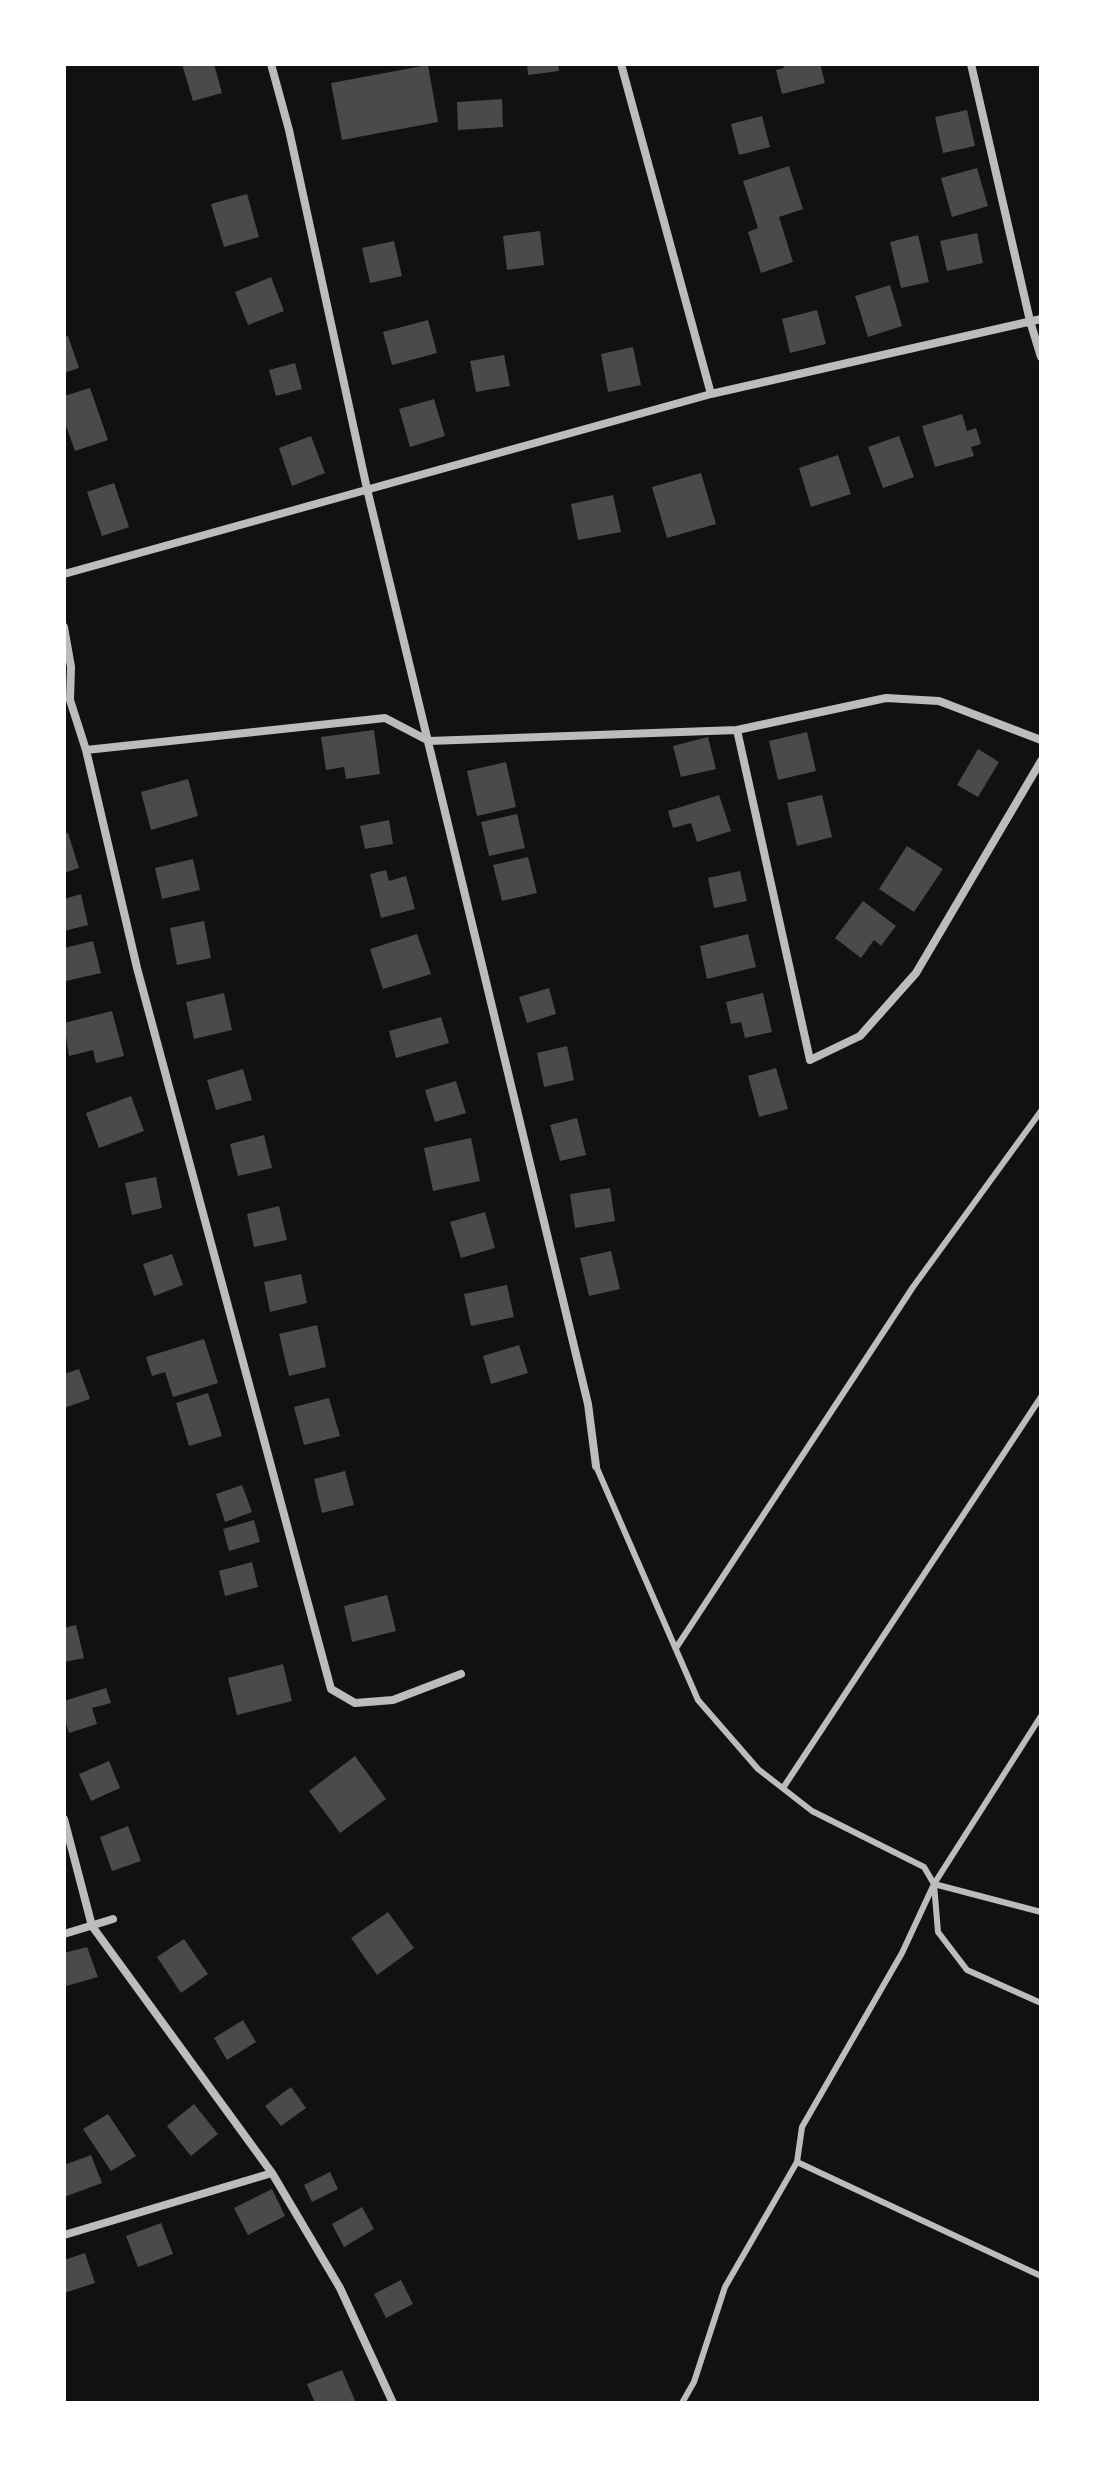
<!DOCTYPE html>
<html>
<head>
<meta charset="utf-8">
<style>
  body { margin:0 }
  #map { position:relative; width:1105px; height:2467px; overflow:hidden; background:#111; font-family:Raleway,sans-serif }
  canvas { display:block }
  .frame { position:absolute; inset:0; border:66px solid #fff; pointer-events:none }
</style>
</head>
<body>
<div id="map">
<canvas width="1105" height="2467"></canvas>
<div class="frame"></div>
</div>
<script>
const c = document.querySelector('canvas').getContext('2d');
c.lineJoin = 'round';
function paint(path, color) { c.fillStyle = color; c.fill(path, 'evenodd'); }
const toPath = rows => new Path2D(rows.map(r => 'M' + r).join(''));
function strokePath(path, color, width, dash) { c.strokeStyle = color; c.lineWidth = width; c.lineCap = dash ? 'butt' : 'round'; c.setLineDash(dash || []); c.stroke(path); }
const building = toPath([
  [182,64,214,64,222,93,193,101],
  [527,64,558,64,559,71,528,75],
  [783,64,820,64,825,83,782,94,776,70,784,68],
  [428,65,438,122,342,140,331,83],
  [502,99,503,127,458,130,457,102],
  [967,110,975,146,943,153,935,117],
  [762,116,770,147,739,155,731,124],
  [789,166,803,209,779,217,793,262,761,273,748,232,758,228,743,181],
  [977,168,988,206,952,217,941,178],
  [247,194,259,237,224,247,211,204],
  [540,231,544,265,507,270,503,236],
  [977,233,983,263,947,271,940,241],
  [918,235,929,282,901,288,890,242],
  [394,241,402,276,370,283,362,248],
  [271,277,284,311,248,325,235,292],
  [890,285,902,326,868,337,855,296],
  [817,310,826,344,790,353,782,319],
  [428,320,437,353,392,365,383,332],
  [68,336,79,368,64,373,64,337],
  [633,347,641,385,608,392,601,354],
  [504,355,510,386,476,392,470,361],
  [295,363,302,389,276,396,269,370],
  [90,388,108,440,75,451,64,420,64,396],
  [434,399,445,436,410,447,399,409],
  [962,414,967,431,976,428,981,444,971,447,974,456,935,467,922,426],
  [311,436,325,473,292,486,279,448],
  [899,436,914,477,883,488,868,447],
  [838,455,851,494,811,507,799,468],
  [701,473,716,524,667,538,652,487],
  [114,483,129,527,102,536,87,492],
  [613,495,621,532,578,540,571,504],
  [374,730,380,774,346,779,344,767,326,770,321,737],
  [807,732,816,771,778,780,769,741],
  [708,737,716,769,681,777,673,746],
  [978,749,999,762,978,797,957,785],
  [506,762,516,807,477,816,467,771],
  [188,779,198,816,151,830,141,792],
  [719,795,731,831,697,842,691,823,673,828,668,811],
  [822,795,832,837,797,846,787,803],
  [517,814,525,848,489,856,481,822],
  [389,820,393,844,365,849,360,826],
  [68,833,79,868,64,873,64,834],
  [907,846,943,869,914,912,879,889],
  [528,857,537,893,502,901,493,865],
  [193,859,200,890,162,899,155,868],
  [386,870,389,881,406,876,415,909,381,918,370,874],
  [740,871,747,901,714,908,708,878],
  [81,894,88,925,64,931,64,899],
  [863,901,896,926,881,946,874,940,861,958,835,938],
  [204,921,211,958,177,965,170,928],
  [417,934,431,974,383,989,370,949],
  [748,934,756,967,707,979,700,946],
  [93,941,101,973,66,981,64,948],
  [549,988,556,1014,527,1023,519,997],
  [224,993,232,1030,194,1039,186,1002],
  [763,993,772,1032,745,1038,741,1022,731,1024,726,1002],
  [112,1011,124,1056,96,1063,93,1050,69,1056,64,1023],
  [441,1017,449,1043,396,1058,389,1031],
  [567,1046,574,1080,544,1087,537,1053],
  [776,1068,788,1109,759,1117,748,1076],
  [243,1069,252,1100,216,1110,207,1080],
  [456,1081,466,1113,435,1122,425,1090],
  [131,1096,144,1131,99,1148,86,1113],
  [577,1118,586,1155,560,1161,550,1125],
  [264,1135,272,1168,238,1176,230,1144],
  [471,1138,480,1181,433,1191,424,1148],
  [156,1177,162,1208,132,1215,125,1183],
  [610,1188,615,1221,575,1228,570,1194],
  [279,1206,287,1240,254,1247,247,1214],
  [485,1212,495,1248,461,1258,450,1222],
  [611,1251,620,1289,589,1296,580,1258],
  [172,1254,183,1285,154,1296,143,1264],
  [301,1274,307,1303,270,1312,264,1282],
  [507,1285,514,1317,471,1326,464,1294],
  [317,1325,326,1367,289,1376,279,1334],
  [204,1339,218,1383,173,1397,165,1372,152,1376,146,1357],
  [519,1345,528,1373,491,1384,483,1356],
  [79,1369,90,1399,64,1408,64,1374],
  [208,1393,222,1436,189,1446,176,1403],
  [329,1398,340,1436,304,1445,294,1407],
  [345,1471,354,1505,322,1513,314,1479],
  [242,1485,252,1512,225,1522,216,1494],
  [254,1520,260,1542,229,1551,223,1529],
  [252,1562,258,1587,225,1596,219,1571],
  [387,1595,396,1631,352,1642,344,1606],
  [76,1625,84,1658,64,1662,64,1628],
  [283,1664,292,1701,237,1715,228,1678],
  [106,1688,111,1703,92,1708,97,1724,69,1733,64,1717,64,1701],
  [355,1756,386,1799,340,1833,309,1791],
  [109,1761,120,1788,91,1801,79,1774],
  [128,1826,141,1861,112,1871,100,1837],
  [388,1912,414,1948,377,1975,351,1938],
  [184,1939,208,1974,181,1993,157,1957],
  [87,1947,98,1977,66,1986,64,1953],
  [243,2020,256,2042,227,2060,214,2038],
  [291,2087,306,2108,281,2126,265,2106],
  [194,2104,218,2134,191,2156,167,2126],
  [108,2114,136,2156,111,2171,83,2129],
  [91,2155,102,2183,64,2197,64,2165],
  [330,2172,338,2189,312,2202,304,2185],
  [272,2189,285,2216,248,2235,234,2208],
  [362,2207,374,2229,344,2247,332,2224],
  [161,2223,173,2254,138,2267,126,2236],
  [85,2253,95,2283,64,2293,64,2260],
  [401,2280,413,2304,386,2318,374,2294],
  [342,2370,356,2403,315,2403,307,2384]
]);
const service = toPath([
  [596,1466,698,1700,758,1769,812,1811,924,1867,934,1884,938,1932,967,1970,1041,2003],
  [676,1648,913,1287,1041,1111],
  [783,1788,1041,1397],
  [934,1884,1041,1912],
  [797,2162,802,2127,902,1953,934,1884,1041,1716],
  [682,2403,694,2382,725,2287,797,2162,1041,2276]
]);
const minor = toPath([
  [271,64,289,130,367,489,588,1404,596,1466],
  [621,64,711,394],
  [971,64,1030,321,1041,357],
  [64,574,711,394,1041,319],
  [64,627,71,667,70,700,86,750,137,968,331,1689,355,1703,393,1700,461,1674],
  [737,730,810,1060,860,1036,916,973,1041,761],
  [86,750,385,718,429,741,737,730,886,698,939,701,1041,740],
  [64,1819,92,1926,272,2173,340,2288,393,2403],
  [64,1934,113,1919],
  [64,2235,272,2173]
]);
paint(building, '#4a4a4a');
strokePath(service, '#bcbcbc', 6);
strokePath(minor, '#bcbcbc', 8);
</script>
</body>
</html>
